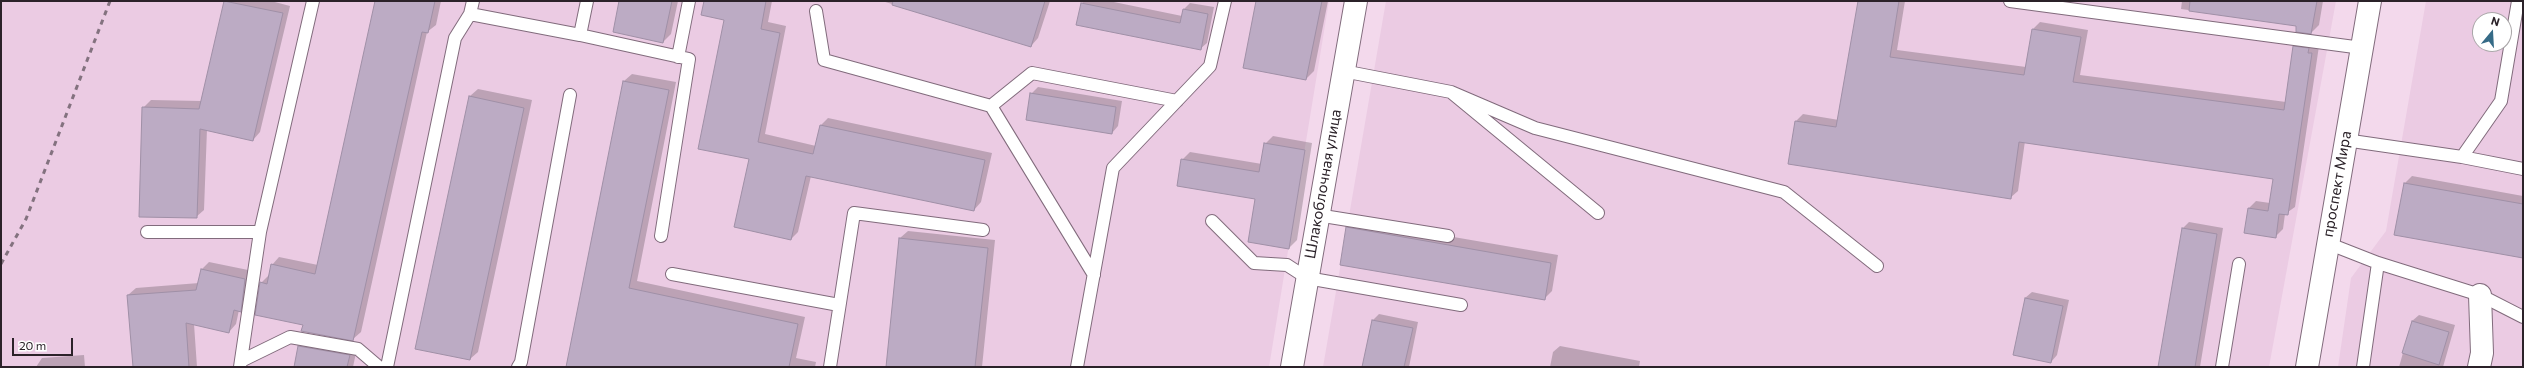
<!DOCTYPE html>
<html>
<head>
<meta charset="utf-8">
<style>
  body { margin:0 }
  #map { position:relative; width:2524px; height:368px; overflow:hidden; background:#f3d9ec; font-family:Commissioner,sans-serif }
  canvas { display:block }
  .frame { position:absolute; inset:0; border:2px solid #2b2229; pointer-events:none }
  .north { position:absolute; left:2472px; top:12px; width:40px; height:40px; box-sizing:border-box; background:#fff; border:1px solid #aaa7a9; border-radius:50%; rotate:18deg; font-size:11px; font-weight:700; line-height:16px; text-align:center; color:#2b2229 }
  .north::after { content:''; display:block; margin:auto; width:14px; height:18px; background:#366b87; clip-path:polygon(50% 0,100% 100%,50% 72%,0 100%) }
  .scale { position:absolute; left:12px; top:338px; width:61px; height:18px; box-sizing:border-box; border:2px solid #2b2229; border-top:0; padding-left:5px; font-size:12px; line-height:14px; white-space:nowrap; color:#2b2229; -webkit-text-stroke:3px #fff; paint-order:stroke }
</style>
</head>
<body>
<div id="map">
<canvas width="2524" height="368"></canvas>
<div class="frame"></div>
<div class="north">N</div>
<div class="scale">20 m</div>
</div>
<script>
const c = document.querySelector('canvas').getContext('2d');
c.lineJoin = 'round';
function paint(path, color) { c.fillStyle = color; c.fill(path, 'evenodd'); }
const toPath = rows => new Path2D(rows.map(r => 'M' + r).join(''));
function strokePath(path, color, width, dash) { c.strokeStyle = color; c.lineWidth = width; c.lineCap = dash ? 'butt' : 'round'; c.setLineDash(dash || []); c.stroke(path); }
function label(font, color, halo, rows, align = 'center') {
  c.font = font + ' Commissioner,sans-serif'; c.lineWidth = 3; c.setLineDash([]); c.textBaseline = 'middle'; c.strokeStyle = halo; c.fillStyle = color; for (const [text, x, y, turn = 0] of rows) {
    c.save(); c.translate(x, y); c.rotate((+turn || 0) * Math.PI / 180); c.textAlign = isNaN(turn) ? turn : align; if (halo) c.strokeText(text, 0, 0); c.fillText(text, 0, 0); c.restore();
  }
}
const built = toPath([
  [1,1,1329,1,1269,367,1,367],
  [1386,1,2336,1,2269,367,1323,367],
  [2426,1,2523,1,2523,367,2338,367,2351,278,2386,231],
  [2480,20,2504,20,2504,44,2480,44]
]);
const shadow = toPath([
  [226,1,271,1,290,6,260,132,253,140,207,129,204,210,196,217,143,108,151,100,202,101],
  [376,1,441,1,436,25,427,32,361,332,353,339,304,325,261,283,269,275,272,265,279,257,318,265],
  [620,1,678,1,671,34,663,42],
  [705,1,772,1,768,22,786,26,765,134,816,146,821,125,828,118,992,153,981,202,974,210,811,176,798,232,791,239,750,159,725,19],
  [882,1,1050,1,1038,38,1031,46],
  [1084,1,1109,1,1182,16,1184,9,1190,3,1214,7,1207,43,1200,49,1082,3],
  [1257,1,1328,1,1314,71,1306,79],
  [1859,1,1905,1,1897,50,2026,67,2033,29,2040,22,2088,30,2080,75,2286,102,2294,47,2302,39,2319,46,2295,207,2285,214,2283,229,2275,237,2245,232,2249,208,2256,201,2270,203,2274,178,2025,141,2018,191,2010,198,1796,121,1803,114,1839,120],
  [2182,1,2323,1,2319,25,2311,33,2298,25,2181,9],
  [632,74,676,82,637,281,805,317,796,358,816,362,815,367,567,367,624,81],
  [1038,87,1122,101,1118,126,1112,133,1031,94],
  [478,89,532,100,478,352,470,359,470,96],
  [1273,136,1312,143,1297,240,1289,248,1256,198,1182,160,1190,152,1262,164,1265,144],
  [2412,176,2523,196,2523,257,2404,184],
  [1355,220,1558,255,1552,291,1544,299,1347,228],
  [2189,222,2223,228,2200,367,2159,367,2183,228],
  [908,231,995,240,982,367,887,367,900,238],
  [209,262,253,271,248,303,239,310,236,324,229,332,194,324,197,367,134,367,128,295,136,288,199,283,202,269],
  [2032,292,2069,300,2057,355,2051,362,2025,298],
  [1379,314,1418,322,1409,367,1363,367,1373,320],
  [2419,315,2455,325,2443,367,2399,367,2412,321],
  [307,339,357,348,353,367,295,367,299,347],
  [1560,346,1640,361,1639,367,1550,367,1553,352],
  [84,355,85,367,36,367,42,358]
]);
const building = toPath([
  [224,1,283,13,253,141,200,129,197,218,139,217,142,107,199,109,224,1],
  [375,1,435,1,428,33,422,32,353,341,301,331,303,325,255,315,260,282,267,284,271,264,315,274,375,1],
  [619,1,672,1,663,43,613,32,619,1],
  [704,1,766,1,761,29,780,33,758,142,813,154,820,125,985,160,974,211,806,176,791,240,734,227,749,159,698,149,724,20,701,15,704,1],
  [893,1,1045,1,1031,47,892,5,893,1],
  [1256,1,1322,1,1306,80,1243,68,1256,1],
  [1858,1,1899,1,1890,57,2024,75,2032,29,2081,37,2073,82,2284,110,2293,46,2309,48,2308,53,2312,53,2288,215,2279,214,2276,238,2244,233,2248,208,2268,211,2273,179,2019,142,2011,199,1788,164,1795,121,1836,127,1858,1],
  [2190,1,2317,1,2311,34,2296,32,2296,26,2189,11,2190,1],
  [1081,3,1180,23,1183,9,1208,14,1201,50,1076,25,1081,3],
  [623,81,669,90,629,288,798,324,789,367,566,367,623,81],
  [1030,93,1116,107,1112,134,1026,120,1030,93],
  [469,96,524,108,470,360,415,349,469,96],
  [1264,143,1305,150,1289,249,1248,242,1255,199,1177,186,1181,159,1259,172,1264,143],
  [2404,183,2523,204,2523,258,2394,235,2404,183],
  [1346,227,1551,263,1545,300,1340,265,1346,227],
  [2182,228,2217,234,2195,367,2158,367,2182,228],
  [899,238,988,248,975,367,886,367,899,238],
  [201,269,245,279,241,312,234,310,229,333,186,323,189,367,133,367,127,295,196,290,201,269],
  [2025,298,2063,306,2051,363,2013,355,2025,298],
  [1372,320,1413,328,1404,367,1362,367,1372,320],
  [2412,321,2449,332,2439,365,2402,353,2412,321],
  [298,346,350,355,347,367,294,367,298,346]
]);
const service = toPath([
  [587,1,580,35,689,59,661,236],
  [2010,1,2362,48],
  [816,11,824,60,991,106,1094,275],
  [470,14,580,35],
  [678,57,689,1],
  [1343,71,1451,92,1598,213],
  [1451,92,1535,128,1784,192,1877,266],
  [991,106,1032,73,1177,101],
  [2345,140,2462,157,2501,101,2518,1],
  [2462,157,2523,169],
  [1317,215,1448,236],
  [1212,221,1254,263,1287,265,1307,278,1461,305],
  [147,232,260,232],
  [2327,243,2378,263,2480,295,2523,317],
  [672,274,839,305],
  [241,361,290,337,358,349,379,367],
  [240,367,260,232,313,1],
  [387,367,455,38,470,14,473,1],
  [518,367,521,362,570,95],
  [830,367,854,213,983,230],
  [1077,367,1113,168,1210,66,1225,1],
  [2222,367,2239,264],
  [2363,367,2378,263]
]);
const minor = toPath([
  [1292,367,1356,1],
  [2479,367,2482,353,2480,295]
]);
const primary = toPath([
  [2307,367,2370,1]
]);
const rail = toPath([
  [1,264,26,219,110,1]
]);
const streetNames = [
  ["Шлакоблочная улица",1323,184,-80],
  ["проспект Мира",2337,184,-80]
];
paint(built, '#ebcbe3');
paint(shadow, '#0003');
paint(building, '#bcabc4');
strokePath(building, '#a090a7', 1);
strokePath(service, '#816b7c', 14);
strokePath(minor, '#816b7c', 24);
strokePath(primary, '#816b7c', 24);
strokePath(service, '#fff', 12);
strokePath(minor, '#fff', 22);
strokePath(primary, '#fff', 22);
strokePath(rail, '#83727f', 3, [5, 5]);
label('15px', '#2b2229', '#fff', streetNames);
</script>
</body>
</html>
